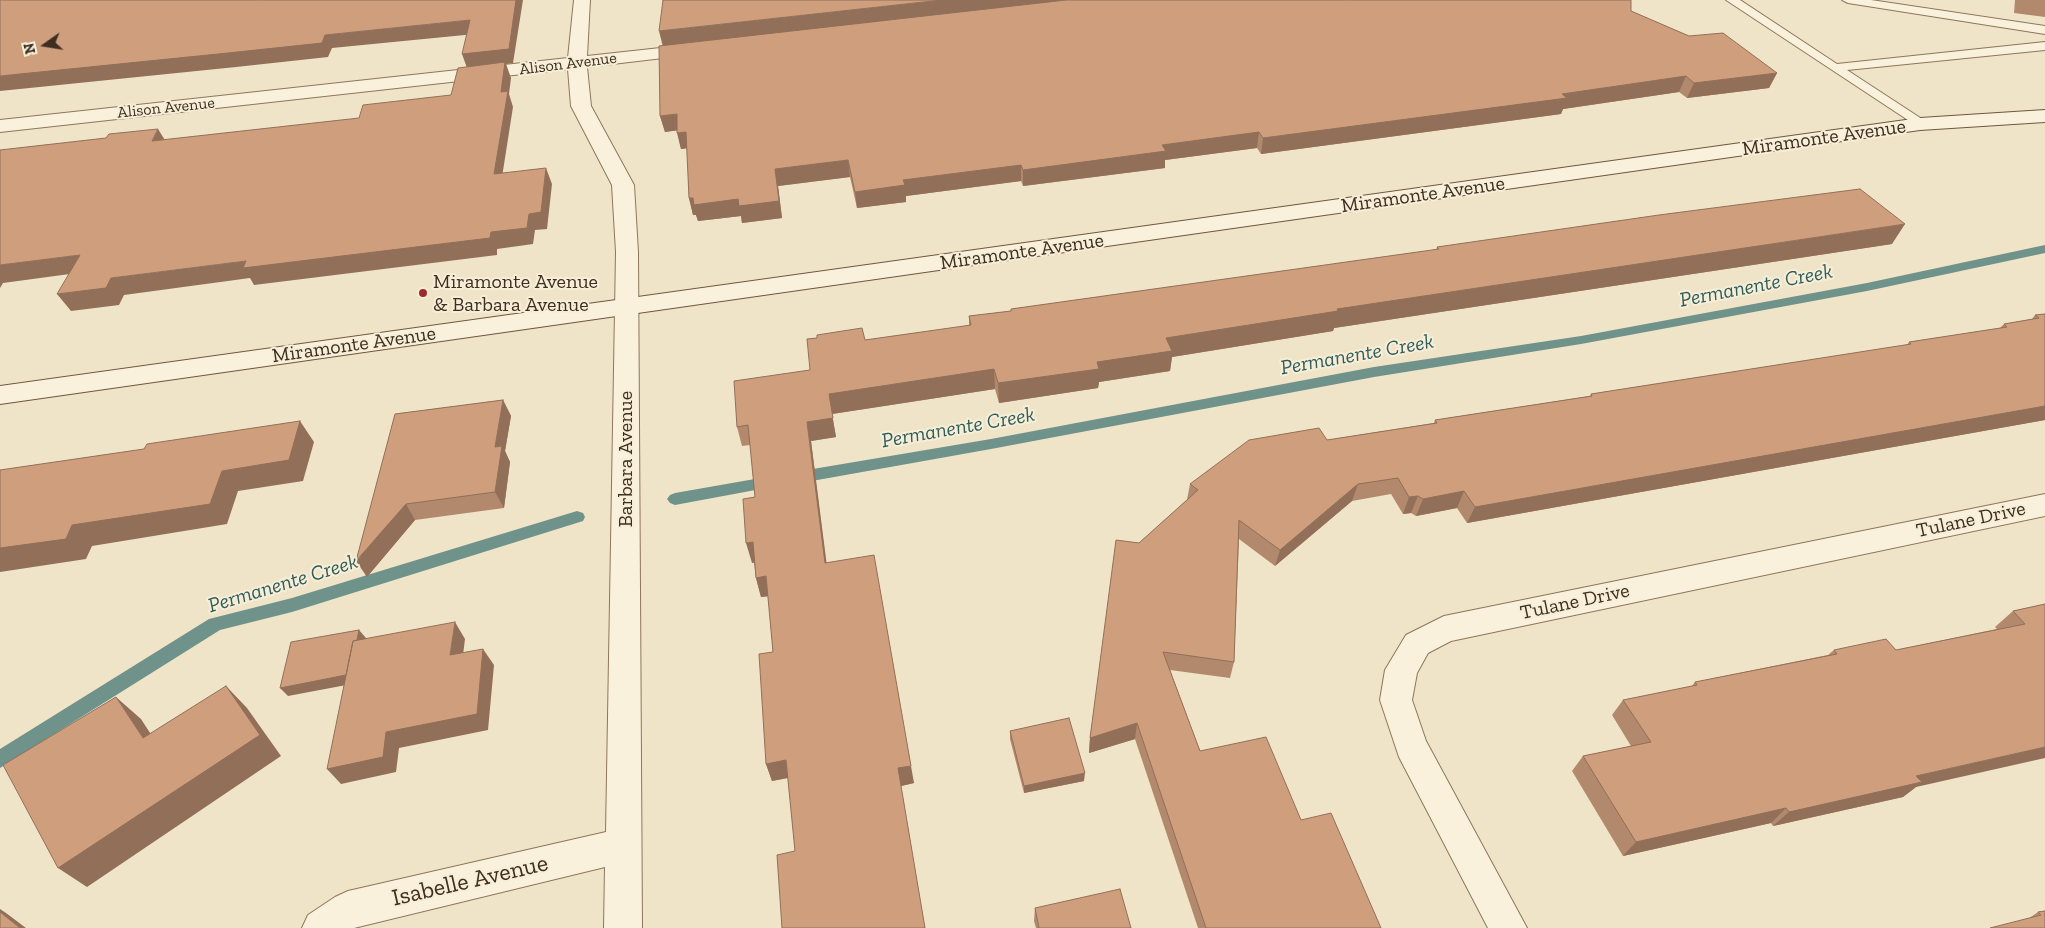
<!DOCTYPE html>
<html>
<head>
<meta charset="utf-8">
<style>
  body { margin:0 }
  #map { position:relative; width:2045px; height:928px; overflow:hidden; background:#f0e4c8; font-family:"Zilla Slab",serif }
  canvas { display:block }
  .north { position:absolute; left:20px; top:20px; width:50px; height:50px; -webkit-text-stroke:4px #f7eed8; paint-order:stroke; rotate:257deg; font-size:14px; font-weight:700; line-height:20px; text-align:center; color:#3d2e20 }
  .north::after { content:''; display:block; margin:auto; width:18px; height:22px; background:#3d2e20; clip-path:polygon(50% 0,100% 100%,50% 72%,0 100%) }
</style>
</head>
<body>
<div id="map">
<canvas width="2045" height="928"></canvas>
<div class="north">N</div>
</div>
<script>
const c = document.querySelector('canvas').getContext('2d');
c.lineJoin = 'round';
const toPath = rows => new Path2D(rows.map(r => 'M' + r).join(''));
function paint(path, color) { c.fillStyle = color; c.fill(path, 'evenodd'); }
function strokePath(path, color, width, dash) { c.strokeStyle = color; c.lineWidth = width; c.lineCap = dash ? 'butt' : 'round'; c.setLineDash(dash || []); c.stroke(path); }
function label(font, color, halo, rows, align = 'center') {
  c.font = font + ' "Zilla Slab",serif'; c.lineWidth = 4; c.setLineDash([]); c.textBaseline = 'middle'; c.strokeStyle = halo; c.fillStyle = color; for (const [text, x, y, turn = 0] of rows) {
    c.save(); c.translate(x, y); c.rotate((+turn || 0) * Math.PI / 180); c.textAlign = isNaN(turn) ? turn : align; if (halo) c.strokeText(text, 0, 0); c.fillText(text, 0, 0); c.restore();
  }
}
const stream = toPath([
  [2045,245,2045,253,1867,291,1581,344,1374,377,991,449,795,484,790,482,787,478,790,474,795,472,991,439,1374,367,1581,336,1867,283,2045,245],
  [772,476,777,478,780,482,777,486,675,505,670,503,667,499,670,495,675,493,772,476],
  [577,511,583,513,585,517,583,521,292,612,220,630,0,768,0,749,209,619,292,598,577,511]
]);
const service = toPath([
  [1726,0,1740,0,1837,64,2045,42,2045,50,1847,70,1925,121,1927,124,1920,128,1726,0],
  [1842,0,1871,0,2045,26,2045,34,1848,3,1842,0]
]);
const minor = toPath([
  [574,0,590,0,587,56,697,44,703,45,706,49,703,53,697,54,587,67,591,106,634,185,638,252,642,928,604,928,605,867,354,928,302,928,308,915,335,897,348,891,606,832,616,252,612,185,571,106,568,69,0,132,0,120,568,58,574,0],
  [2045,494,2045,516,1451,641,1428,653,1417,673,1412,700,1426,741,1527,928,1488,928,1399,757,1380,700,1385,670,1406,635,1444,616,2045,494]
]);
const secondary = toPath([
  [2045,110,2045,122,1920,130,0,404,0,386,1920,118,2045,110]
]);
const wall = toPath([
  [2015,0,2045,0,2045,17,2014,13],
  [1631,11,1689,36,1777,73,1769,88,1687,98,1679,92,1563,109,1561,114,1261,154,1257,148,1165,160,1165,168,1023,186,1021,181,906,196,906,202,857,208,850,177,778,186,782,218,742,223,741,216,698,221,696,215,693,215,689,198,687,148,681,149,677,130,665,132,660,116],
  [1892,244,1334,328,1333,331,1172,357,1170,371,1099,382,1098,388,999,403,995,389,832,414,836,437,811,441,826,563,914,783,901,786,795,851,788,778,772,781,766,764,773,652,768,596,761,597,756,578,754,562,752,563,755,497,750,445,742,446,737,427,810,370,865,340,969,326,969,316,1011,311,1011,309,1436,250,1437,247],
  [2045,314,2045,420,1467,523,1457,508,1416,516,1411,513,1403,514,1391,494,1352,501,1275,566,1239,539,1234,662,1230,678,1170,670,1200,751,1301,820,1381,928,1198,928,1135,739,1089,753,1090,738,1139,543,1187,500,1190,484,1327,440,1434,423,1435,420,1590,396,1591,394,1907,345,1909,342,2000,328,2004,324,2032,319,2035,315],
  [503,400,511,416,505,451,510,462,504,508,415,520,367,577,395,414],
  [2045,604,1916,787,1903,797,1773,826,1771,823,1623,856,1572,771,1583,756,1631,746,1612,715,1623,700,1692,686,1695,682,1828,655,1834,650,1896,650,1997,629,1995,627,2013,611],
  [1010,731,1084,781,1024,793,1010,739],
  [1035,908,1131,928,1036,928,1034,921],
  [2045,911,2045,928,2028,919,2038,912]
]);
const shadedWall = toPath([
  [516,0,523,0,513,63,506,64,511,78,509,94,513,107,500,190,494,174,467,68,462,54],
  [942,0,1075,0,663,47,659,31],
  [470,20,475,34,332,48,328,57,236,67,0,91,0,76,325,35],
  [1777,73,1769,88,1687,98,1694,83],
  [1686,76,1679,92,1563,109,1561,114,1261,154,1263,138,1562,94],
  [677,114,681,130,665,132,660,116],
  [158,129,168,145,152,141],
  [686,132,690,148,681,149,677,133],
  [1259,132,1257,148,1165,160,1165,168,1023,186,1023,170,1162,145],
  [848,160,850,177,778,186,782,218,742,223,741,216,698,221,696,215,693,215,689,198,775,169],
  [1021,165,1021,181,906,196,906,202,857,208,855,192,903,180],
  [546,168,552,184,547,229,535,230,533,244,497,249,497,255,254,285,250,278,124,295,119,305,71,311,57,294,111,278,246,261,491,232,529,214],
  [1905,224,1892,244,1334,328,1333,331,1172,357,1170,371,1099,382,1098,388,999,403,998,383,1097,362,1166,338,1337,309],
  [80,255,92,271,3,283,0,288,0,265],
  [994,369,995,389,832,414,836,437,811,441,829,582,825,563,807,422,829,394],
  [503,400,511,416,505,451,510,462,504,508,495,492,495,447],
  [2045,406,2045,420,1467,523,1475,507],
  [300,421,314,442,303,481,238,491,227,524,92,546,86,559,0,572,0,548,72,525,222,471],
  [1358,484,1352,501,1275,566,1280,550],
  [1464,491,1457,508,1416,516,1423,499],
  [1418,496,1411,513,1403,514,1409,497],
  [406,504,415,520,367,577,356,561],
  [753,542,758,562,752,563,746,543],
  [766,576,771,596,761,597,756,578],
  [455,622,465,639,461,671,450,655],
  [359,630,366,638,357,683,288,696,280,688],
  [483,649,494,665,488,730,399,748,396,772,341,784,327,769,386,732],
  [226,686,247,708,281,756,87,887,58,868],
  [116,697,141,719,167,759,143,738],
  [1137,723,1135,739,1089,753,1090,738],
  [2045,747,2045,758,1916,787,1903,797,1773,826,1789,812,1916,776],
  [786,760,792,777,772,781,766,764],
  [911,766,914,783,901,786,898,768],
  [1085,773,1084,781,1024,793,1024,786],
  [1786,808,1771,823,1623,856,1636,842],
  [0,909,6,913,26,928,20,928,0,912]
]);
const building = toPath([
  [0,0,516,0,509,49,462,54,470,20,325,35,322,43,228,53,0,76,0,0],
  [663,0,942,0,659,31,663,0],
  [1066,0,1631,0,1631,11,1689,36,1723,33,1777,73,1694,83,1686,76,1562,94,1567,98,1263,138,1259,132,1162,145,1166,151,1023,170,1021,165,903,180,905,185,855,192,848,160,775,169,779,201,739,206,738,199,694,205,693,198,689,198,686,132,677,133,677,114,660,116,659,46,1066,0],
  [505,62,501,92,508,91,494,174,546,168,541,212,529,214,527,228,491,232,490,238,243,268,246,261,111,278,106,288,57,294,80,255,0,265,0,150,106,138,109,134,158,129,152,141,359,118,363,105,451,95,458,68,505,62],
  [1860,189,1905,224,1337,309,1338,311,1166,338,1172,351,1097,362,1099,369,998,383,994,369,829,394,833,418,807,422,825,563,874,555,911,766,898,768,925,928,782,928,777,855,795,851,786,760,766,764,759,654,773,652,766,576,756,578,753,542,746,543,743,499,755,497,748,425,737,427,734,381,810,370,807,339,817,338,817,335,862,328,865,340,971,325,969,316,1011,311,1011,309,1439,249,1437,247,1659,215,1860,189],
  [2045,314,2045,406,1475,507,1464,491,1423,499,1418,496,1409,497,1398,478,1358,484,1280,550,1239,520,1234,662,1163,652,1200,751,1266,737,1301,820,1331,813,1381,928,1206,928,1137,723,1090,738,1116,540,1139,543,1198,490,1190,484,1249,440,1319,428,1327,440,1437,423,1435,420,1592,396,1591,394,1911,344,1909,342,2007,327,2004,324,2039,318,2035,315,2045,314],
  [503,400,495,447,502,446,495,492,406,504,356,561,395,414,503,400],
  [300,421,289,460,222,471,210,504,72,525,66,539,0,548,0,470,144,449,147,444,300,421],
  [2045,604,2045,747,1916,776,1922,782,1789,812,1786,808,1636,842,1583,756,1651,742,1623,700,1697,685,1695,682,1837,654,1834,650,1886,639,1896,650,2025,624,2013,611,2045,604],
  [455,622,450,655,483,649,477,714,386,732,383,757,327,769,353,641,455,622],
  [359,630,357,640,353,641,346,675,280,688,291,642,359,630],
  [226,686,260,735,58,868,3,765,116,697,143,738,226,686],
  [1069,718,1085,773,1024,786,1010,731,1069,718],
  [1120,889,1131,928,1039,928,1035,908,1120,889],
  [2045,911,2045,928,1990,928,2041,915,2038,912,2045,911],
  [0,912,20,928,0,928,0,912]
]);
const markers = [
  [423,293,5,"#9e2a2b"]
];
const farStreetnames = [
  ["Alison Avenue",568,64,-7],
  ["Alison Avenue",166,108,-6]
];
const streetNames = [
  ["Miramonte Avenue",1824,138,-8],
  ["Miramonte Avenue",1423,195,-8],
  ["Miramonte Avenue",1022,252,-8],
  ["Miramonte Avenue",354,345,-8],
  ["Barbara Avenue",626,459,-90],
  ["Tulane Drive",1971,520,-12],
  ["Tulane Drive",1575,602,-12]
];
const poiNames = [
  ["Miramonte Avenue",433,282],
  ["& Barbara Avenue",433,305]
];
const waterNames = [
  ["Permanente Creek",1756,286,-11],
  ["Permanente Creek",1357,355,-10],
  ["Permanente Creek",958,428,-10],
  ["Permanente Creek",283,584,-17]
];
const nearStreetnames = [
  ["Isabelle Avenue",470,881,-13]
];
paint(stream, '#6f938a');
strokePath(service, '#8d765c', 2);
strokePath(minor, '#8d765c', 2);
strokePath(secondary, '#6f573f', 2);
paint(service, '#faf1dc');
paint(minor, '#faf1dc');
paint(secondary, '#faf1dc');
paint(wall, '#b2896c');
paint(shadedWall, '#916f58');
paint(building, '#cf9f7d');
strokePath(building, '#916f58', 1);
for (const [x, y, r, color] of markers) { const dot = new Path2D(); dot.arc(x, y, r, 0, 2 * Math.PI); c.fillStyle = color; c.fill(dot); strokePath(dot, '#f7eed8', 2); }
label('16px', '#3d2e20', '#f7eed8', farStreetnames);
label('20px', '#3d2e20', '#f7eed8', streetNames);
label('20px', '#3d2e20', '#f7eed8', poiNames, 'left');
label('italic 21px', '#2f5d5a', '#f7eed8', waterNames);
label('24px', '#3d2e20', '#f7eed8', nearStreetnames);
</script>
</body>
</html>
